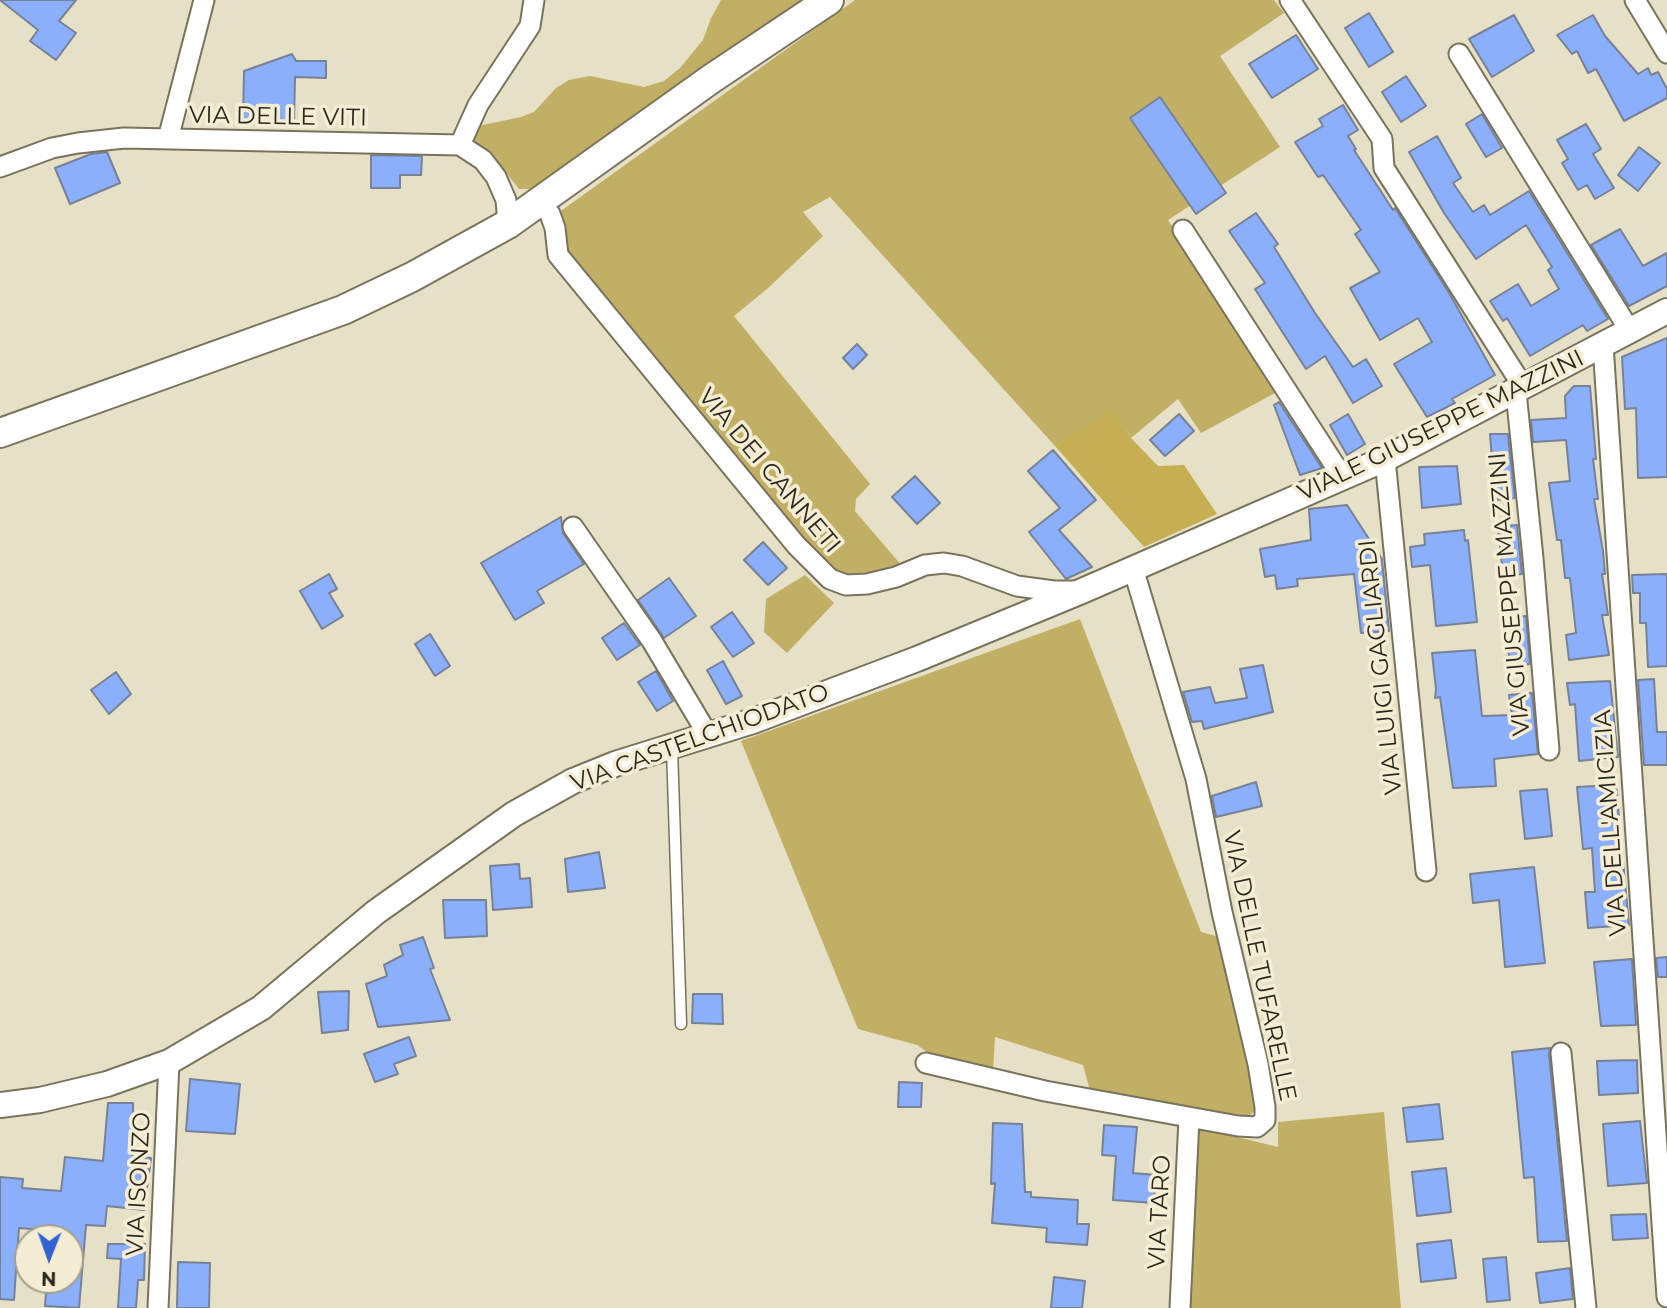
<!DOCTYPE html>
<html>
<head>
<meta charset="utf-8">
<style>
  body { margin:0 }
  #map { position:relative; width:1667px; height:1308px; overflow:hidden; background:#e6e0c6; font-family:Montserrat,sans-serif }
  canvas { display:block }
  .north { position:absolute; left:14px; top:1224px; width:70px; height:70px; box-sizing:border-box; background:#f4edd3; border:2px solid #a49f8b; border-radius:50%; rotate:181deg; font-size:19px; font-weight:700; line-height:28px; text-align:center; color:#2b291f }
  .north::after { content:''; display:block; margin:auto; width:24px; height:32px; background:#3362d2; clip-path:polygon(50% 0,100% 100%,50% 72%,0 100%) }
</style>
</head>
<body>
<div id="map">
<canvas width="1667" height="1308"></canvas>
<div class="north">N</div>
</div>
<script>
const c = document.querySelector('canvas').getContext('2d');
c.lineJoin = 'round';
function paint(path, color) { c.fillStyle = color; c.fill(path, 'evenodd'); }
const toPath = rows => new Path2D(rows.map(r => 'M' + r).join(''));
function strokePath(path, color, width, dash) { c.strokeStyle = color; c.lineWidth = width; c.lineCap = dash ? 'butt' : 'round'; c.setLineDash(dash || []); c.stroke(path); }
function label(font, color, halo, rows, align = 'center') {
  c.font = font + ' Montserrat,sans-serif'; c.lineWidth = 7; c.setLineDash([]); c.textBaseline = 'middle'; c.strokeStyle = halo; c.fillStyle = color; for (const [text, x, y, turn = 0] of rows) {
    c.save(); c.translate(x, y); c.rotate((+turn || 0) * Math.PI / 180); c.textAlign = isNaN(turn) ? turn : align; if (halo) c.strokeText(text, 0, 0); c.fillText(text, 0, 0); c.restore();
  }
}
const green = toPath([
  [721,0,807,0,537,189,519,189,500,165,479,152,472,142,478,126,521,117,534,112,556,88,569,80,590,76,644,87,664,81,680,68,703,40,711,18],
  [855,0,1274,0,1284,13,1220,56,1280,147,1168,220,1277,392,1201,433,1178,399,1131,438,1112,411,1055,446,830,197,803,212,823,236,767,289,734,316,870,484,856,499,855,511,902,566,884,571,847,574,826,565,561,250,558,213],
  [805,575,834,603,787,653,764,632,766,599],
  [1080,619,1201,932,1220,937,1258,1105,1247,1120,1091,1094,1083,1065,995,1037,993,1072,936,1058,917,1045,858,1029,741,741],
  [1384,1112,1401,1308,1188,1308,1197,1127,1278,1147,1278,1122]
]);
const forest = toPath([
  [1112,410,1131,438,1158,466,1184,465,1217,514,1144,547,1055,446]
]);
const building = toPath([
  [0,0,76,0,59,21,76,33,56,60,30,41,38,30,0,0],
  [1369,13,1393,52,1369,67,1345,28,1369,13],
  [1514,15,1534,51,1492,77,1469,39,1514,15],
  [1593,15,1605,36,1638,74,1648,68,1651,75,1658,72,1667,89,1667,98,1624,121,1596,69,1588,73,1577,51,1572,54,1557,35,1593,15],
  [1296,35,1318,69,1272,98,1249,64,1296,35],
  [292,54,296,61,326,61,326,78,295,77,294,122,243,121,244,71,292,54],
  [1406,76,1426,106,1401,122,1382,92,1406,76],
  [1160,97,1226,193,1196,214,1130,118,1160,97],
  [1343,105,1358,130,1348,136,1356,149,1354,150,1393,210,1395,208,1448,291,1495,375,1452,399,1455,403,1427,417,1394,364,1432,342,1418,318,1380,340,1350,288,1380,272,1355,234,1361,230,1323,175,1318,177,1295,142,1323,126,1319,119,1343,105],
  [1482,114,1502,148,1486,157,1466,124,1482,114],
  [1586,124,1601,149,1593,154,1614,188,1595,199,1587,185,1578,190,1562,163,1568,159,1557,140,1586,124],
  [1437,136,1461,178,1453,183,1473,212,1484,205,1490,215,1529,191,1608,319,1587,331,1583,325,1530,356,1507,318,1503,321,1490,301,1518,284,1531,306,1559,289,1548,270,1552,267,1526,225,1476,259,1444,213,1409,152,1437,136],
  [1639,147,1660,163,1638,191,1618,175,1639,147],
  [107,152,120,183,70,204,55,168,91,154,107,152],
  [371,155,422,156,421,175,400,175,400,188,371,188,371,155],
  [1256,213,1278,244,1274,247,1315,313,1353,367,1366,359,1382,386,1353,403,1325,356,1306,369,1255,289,1265,283,1229,231,1256,213],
  [1620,229,1643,266,1667,253,1667,286,1629,306,1591,245,1620,229],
  [1667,338,1667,477,1638,478,1636,408,1625,409,1622,357,1667,338],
  [857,344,867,355,853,369,843,358,857,344],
  [1574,386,1590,386,1596,459,1593,459,1598,499,1594,499,1603,551,1605,574,1602,574,1608,615,1602,615,1609,655,1569,660,1566,635,1576,633,1570,578,1565,578,1561,540,1557,540,1549,483,1570,481,1566,440,1533,442,1531,420,1566,418,1565,396,1574,386],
  [1279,402,1322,468,1300,475,1274,405,1279,402],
  [1179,414,1194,431,1165,456,1150,440,1179,414],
  [1348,414,1365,444,1347,455,1330,425,1348,414],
  [1490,434,1508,434,1515,498,1495,500,1490,434],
  [1053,450,1096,500,1059,530,1092,567,1066,579,1029,532,1060,508,1028,471,1053,450],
  [1457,466,1461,504,1422,508,1419,467,1457,466],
  [915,476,940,503,917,524,892,497,915,476],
  [1347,505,1382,559,1389,631,1361,633,1354,574,1297,579,1298,586,1277,589,1275,575,1265,577,1260,549,1311,540,1309,509,1347,505],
  [561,517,563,533,584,564,537,591,544,603,515,620,481,563,561,517],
  [1517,525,1522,574,1503,576,1498,527,1517,525],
  [1464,530,1465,541,1468,540,1477,622,1436,626,1430,565,1412,567,1410,547,1425,545,1424,534,1464,530],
  [763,542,787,568,768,585,744,560,763,542],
  [329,574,337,589,329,593,343,616,322,629,300,591,329,574],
  [1667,574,1667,666,1648,667,1646,623,1640,623,1640,593,1633,593,1632,575,1667,574],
  [669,578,696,616,664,638,638,600,669,578],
  [732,612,754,643,733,657,711,627,732,612],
  [1526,616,1530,664,1510,666,1505,618,1526,616],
  [624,623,640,645,617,660,602,638,624,623],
  [430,634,450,666,435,676,415,644,430,634],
  [1475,650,1482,716,1512,715,1509,695,1532,693,1538,754,1494,759,1496,786,1453,788,1440,697,1435,698,1436,689,1432,653,1475,650],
  [723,661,742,696,726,704,707,670,723,661],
  [1263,665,1273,712,1204,729,1202,721,1192,722,1183,692,1210,687,1215,703,1247,698,1240,669,1263,665],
  [656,671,673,701,657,711,638,682,656,671],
  [116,672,131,694,109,714,91,690,116,672],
  [1654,679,1657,732,1667,732,1667,765,1644,765,1638,680,1654,679],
  [1610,681,1618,757,1579,761,1575,704,1570,705,1567,683,1610,681],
  [1256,782,1262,806,1216,817,1212,796,1256,782],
  [1616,785,1629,925,1588,928,1585,892,1595,892,1592,848,1583,849,1577,787,1616,785],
  [1547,789,1552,836,1525,839,1520,791,1547,789],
  [599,852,605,888,568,892,565,859,599,852],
  [519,864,520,879,530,878,532,907,493,910,490,866,519,864],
  [1534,867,1545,963,1505,967,1499,900,1473,903,1470,874,1534,867],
  [443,900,486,900,487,936,445,938,443,900],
  [423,937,434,968,430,969,450,1020,378,1027,366,984,387,976,384,965,403,955,400,945,423,937],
  [1667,957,1667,977,1658,977,1656,958,1667,957],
  [1632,959,1636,1025,1601,1026,1594,962,1632,959],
  [349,991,348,1030,322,1033,318,992,349,991],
  [693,994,722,994,723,1024,692,1023,693,994],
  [409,1037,416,1056,394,1064,398,1074,375,1082,364,1054,409,1037],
  [1550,1048,1549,1054,1567,1241,1538,1242,1534,1177,1524,1178,1512,1052,1550,1048],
  [1637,1060,1638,1093,1599,1095,1597,1061,1637,1060],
  [190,1079,240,1084,235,1134,186,1131,190,1079],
  [899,1082,922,1083,921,1107,898,1107,899,1082],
  [108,1103,133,1103,133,1156,151,1158,144,1210,107,1206,105,1226,86,1225,79,1308,45,1306,47,1280,70,1280,70,1238,67,1238,68,1232,19,1228,14,1300,0,1299,0,1177,23,1179,22,1188,61,1191,65,1157,103,1161,108,1103],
  [1439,1104,1443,1139,1407,1142,1403,1108,1439,1104],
  [1640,1121,1647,1183,1608,1186,1603,1124,1640,1121],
  [993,1123,1022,1124,1025,1192,1031,1192,1031,1197,1078,1200,1077,1224,1089,1224,1087,1245,1046,1242,1047,1228,992,1223,995,1183,991,1184,993,1123],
  [1104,1125,1137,1127,1133,1173,1156,1175,1154,1203,1113,1200,1116,1156,1102,1155,1104,1125],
  [1446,1168,1451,1212,1417,1216,1412,1172,1446,1168],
  [1646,1214,1648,1238,1613,1240,1611,1215,1646,1214],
  [1451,1240,1456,1278,1421,1282,1417,1244,1451,1240],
  [108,1244,145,1244,144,1280,138,1280,136,1308,118,1308,121,1259,107,1258,108,1244],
  [1506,1257,1510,1300,1487,1302,1483,1259,1506,1257],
  [178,1262,210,1263,209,1308,177,1308,178,1262],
  [1570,1268,1573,1299,1540,1303,1536,1273,1570,1268],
  [1054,1277,1085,1281,1082,1308,1051,1308,1054,1277]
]);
const service = toPath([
  [672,748,681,1024]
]);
const minor = toPath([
  [1290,0,1382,139,1384,168,1524,388],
  [1635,0,1667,53],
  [1459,54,1630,331],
  [168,139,204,0],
  [460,145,478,105,530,26,534,0],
  [0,167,52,148,78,143,124,138,460,145,483,160,496,177,506,200,508,224],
  [550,214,555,228,558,255,796,545,830,579,846,585,867,584,896,577,925,565,944,563,962,566,1017,586,1054,591,1074,591],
  [1183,230,1343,478],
  [1603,345,1667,1297],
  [1516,392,1533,558,1549,750],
  [1385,459,1426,871],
  [573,527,652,641,708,735],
  [1561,1053,1586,1308],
  [926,1063,1045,1091,1238,1126,1257,1127,1265,1120,1265,1107,1258,1064,1222,912,1196,779,1133,568],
  [158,1308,169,1062],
  [1180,1308,1189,1118]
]);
const tertiary = toPath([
  [0,1105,40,1100,107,1084,169,1062,261,1008,376,912,514,814,573,781,615,764,753,721,917,659,1082,591,1385,459,1667,311]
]);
const secondary = toPath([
  [0,433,343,310,412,277,508,224,711,79,829,0]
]);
const streetNames = [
  ["VIA DELLE VITI",278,117,1],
  ["VIALE GIUSEPPE MAZZINI",1441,426,-26],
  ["VIA DEI CANNETI",769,471,50],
  ["VIA GIUSEPPE MAZZINI",1510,594,-95],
  ["VIA LUIGI GAGLIARDI",1381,667,-96],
  ["VIA CASTELCHIODATO",700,738,-20],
  ["VIA DELL'AMICIZIA",1611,823,-94],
  ["VIA DELLE TUFARELLE",1259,966,78],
  ["VIA ISONZO",139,1184,-87],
  ["VIA TARO",1160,1212,-87]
];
paint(green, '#c1af65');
paint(forest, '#c6af52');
paint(building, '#8baffa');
strokePath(building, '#778197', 2);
strokePath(service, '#79735c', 13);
strokePath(minor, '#79735c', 23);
strokePath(tertiary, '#79735c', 28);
strokePath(secondary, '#79735c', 32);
strokePath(service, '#fff', 10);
strokePath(minor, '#fff', 19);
strokePath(tertiary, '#fff', 24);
strokePath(secondary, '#fff', 28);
label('24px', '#2b291f', '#f4edd3', streetNames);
</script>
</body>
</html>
